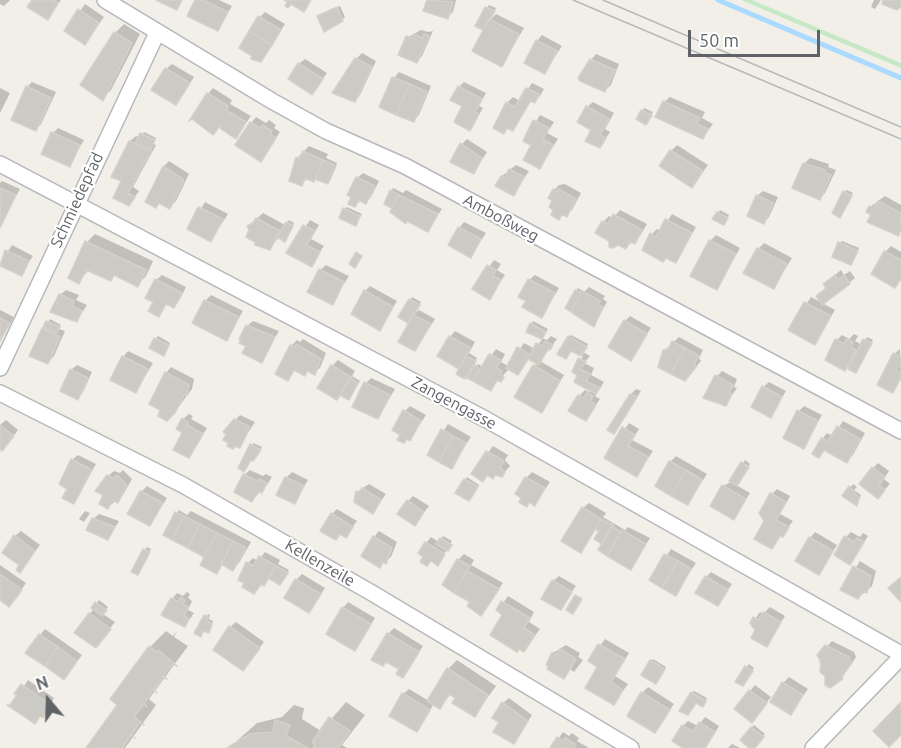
<!DOCTYPE html>
<html>
<head>
<meta charset="utf-8">
<style>
  body { margin:0 }
  #map { position:relative; width:901px; height:748px; overflow:hidden; background:#f1efe8; font-family:Ubuntu,sans-serif }
  canvas { display:block }
  .north { position:absolute; left:18px; top:670px; width:60px; height:60px; -webkit-text-stroke:4px #fff; paint-order:stroke; rotate:341deg; font-size:16px; font-weight:700; line-height:24px; text-align:center; color:#5f6368 }
  .north::after { content:''; display:block; margin:auto; width:21px; height:27px; background:#5f6368; clip-path:polygon(50% 0,100% 100%,50% 72%,0 100%) }
  .scale { position:absolute; left:688px; top:30px; width:132px; height:27px; box-sizing:border-box; border:3px solid #5f6368; border-top:0; padding-left:8px; font-size:18px; line-height:21px; white-space:nowrap; color:#5f6368; -webkit-text-stroke:4px #fff; paint-order:stroke }
</style>
</head>
<body>
<div id="map">
<canvas width="901" height="748"></canvas>
<div class="north">N</div>
<div class="scale">50 m</div>
</div>
<script>
const c = document.querySelector('canvas').getContext('2d');
c.lineJoin = 'round';
function paint(path, color) { c.fillStyle = color; c.fill(path, 'evenodd'); }
const toPath = rows => new Path2D(rows.map(r => 'M' + r).join(''));
function strokePath(path, color, width, dash) { c.strokeStyle = color; c.lineWidth = width; c.lineCap = dash ? 'butt' : 'round'; c.setLineDash(dash || []); c.stroke(path); }
function label(font, color, halo, rows, align = 'center') {
  c.font = font + ' Ubuntu,sans-serif'; c.lineWidth = 4.5; c.setLineDash([]); c.textBaseline = 'middle'; c.strokeStyle = halo; c.fillStyle = color; for (const [text, x, y, turn = 0] of rows) {
    c.save(); c.translate(x, y); c.rotate((+turn || 0) * Math.PI / 180); c.textAlign = isNaN(turn) ? turn : align; if (halo) c.strokeText(text, 0, 0); c.fillText(text, 0, 0); c.restore();
  }
}
const green = toPath([
  [741,0,752,0,901,63,901,68]
]);
const shadow = toPath([
  [0,0,10,0,4,6,0,4],
  [33,0,61,0,48,18],
  [197,0,219,0,232,6,218,29],
  [429,0,456,0,453,12,447,17,425,10],
  [874,0,881,0,875,9,871,7],
  [85,4,104,17,85,43,66,31],
  [489,5,496,8,490,20,496,14,524,28,502,65,474,51,488,24,483,28,477,25],
  [340,6,345,17,342,20,319,16],
  [265,12,285,24,261,60,260,17],
  [124,24,140,34,111,90,102,99,115,33],
  [421,30,428,32,433,31,422,56,417,62,408,37],
  [542,35,562,46,545,72,537,41],
  [362,53,376,61,360,95,355,101,356,59],
  [596,54,619,64,611,85,605,90,591,60],
  [305,59,327,73,312,93,299,64],
  [172,64,194,77,181,97,166,69],
  [399,72,431,86,419,115,413,121,394,78],
  [32,82,56,92,41,124,36,129,27,87],
  [464,82,486,93,479,106,483,108,470,129,459,87],
  [532,83,544,89,540,96,535,102,532,100,513,130,508,127,504,132,507,103,513,97,520,101],
  [0,88,10,93,0,113],
  [213,88,232,100,230,104,251,116,236,137,208,94],
  [670,97,705,112,702,118,713,124,703,137,664,102],
  [593,102,614,113,605,129,610,132,600,147,587,107],
  [644,108,653,112,646,123,642,111],
  [540,115,554,122,547,133,558,139,540,167,533,145,525,140],
  [256,117,266,123,269,120,276,125,274,128,280,132,261,160,251,123],
  [58,128,84,140,69,165,53,133],
  [144,132,156,138,153,144,156,145,133,187,139,191,129,205,123,180,113,176,130,141,136,136,140,138],
  [467,139,487,152,474,172,462,144],
  [677,145,708,165,692,186,671,151],
  [309,146,328,154,326,158,337,163,330,180,316,177,307,179,301,184,297,158],
  [810,158,829,164,828,167,836,170,825,193,820,198,804,164],
  [169,161,189,174,176,201,170,207,160,202,147,201,164,166],
  [516,165,529,171,514,194,497,185,502,176],
  [363,173,379,181,371,197,366,202,361,200,355,206,357,178],
  [2,181,20,189,0,226,0,183],
  [565,184,581,193,572,210,559,218,554,190,559,185],
  [393,188,403,193,406,190,442,209,428,230,396,201,391,206,386,204],
  [847,190,853,193,842,213,844,192],
  [763,191,778,197,769,217,764,222,757,196],
  [885,196,901,205,901,232,898,234,873,214,870,207],
  [205,202,228,214,211,240,189,229],
  [347,207,362,214,356,224,344,209],
  [620,210,647,224,640,236,625,248,610,240,603,222,609,216,613,218],
  [720,210,729,215,726,221,718,213],
  [263,213,285,225,289,220,294,223,287,237,279,237,270,248,256,241,249,226],
  [672,214,696,227,676,261,652,234,657,229,661,231],
  [310,220,319,225,311,239,324,246,311,265,288,253],
  [464,222,486,233,471,256,459,228],
  [95,234,153,261,146,276,137,285,116,274,110,279,89,270,78,282,87,242],
  [716,235,740,248,717,288,710,241],
  [842,241,859,248,851,263,840,243],
  [764,243,792,258,774,287,758,249],
  [12,245,33,256,21,274,0,264],
  [891,246,901,252,901,280,895,286,885,252],
  [494,260,501,264,497,270,505,275,489,298,474,289],
  [326,265,349,276,332,303,320,270],
  [841,270,844,275,850,271,855,278,849,283,828,288,830,279],
  [162,275,186,287,179,301,174,306,167,303,159,315,155,301,156,280],
  [535,275,559,288,542,316,528,300,529,280],
  [370,286,397,301,380,329,365,291],
  [589,287,605,296,603,299,607,302,594,325,576,291,578,288,584,292],
  [66,290,79,295,76,300,87,305,77,320,60,295],
  [211,295,243,311,226,340,205,301],
  [412,297,421,302,413,315,419,310,435,319,415,350,410,322,400,316],
  [811,297,835,310,815,343,790,329],
  [0,310,14,317,0,342],
  [630,316,651,328,630,359,625,321],
  [50,319,61,325,59,329,65,331,54,356,48,362,43,329],
  [253,321,279,331,261,361,248,346,247,326],
  [533,321,548,329,542,338,547,340,551,336,557,339,540,361,564,375,541,411,534,366,538,362,529,358,518,373,510,368,490,389,470,377,478,364,483,367,496,349,505,354,501,362,508,366,524,343,535,349,543,338,528,331],
  [455,331,475,342,469,353,477,358,467,375,461,368,450,337],
  [854,334,858,336,855,341,862,345,867,337,873,340,855,371,847,367,845,369,837,340,842,335,849,339],
  [571,335,588,344,583,352,590,356,584,363,594,368,591,375,604,382,595,396,600,399,586,419,579,396,585,390,589,392,591,390,579,374,574,371,583,356,571,349,569,337],
  [158,336,170,343,164,354,155,339],
  [679,337,703,350,699,358,701,361,690,374,665,350],
  [303,339,326,353,320,368,314,373,308,370,304,374,296,369,288,379,277,374,291,346,297,340,300,342],
  [900,349,901,379,892,391,894,354],
  [128,351,153,363,136,392,123,357],
  [338,360,355,371,352,376,360,381,351,396,341,394,332,366],
  [77,365,92,372,83,392,78,398,71,370],
  [171,367,194,379,192,389,174,413,162,409,166,373],
  [722,371,737,379,734,387,737,388,726,404,717,376],
  [371,378,395,389,378,418,366,383],
  [769,382,786,391,771,416,763,387],
  [636,389,641,391,614,432,631,394],
  [410,406,426,415,410,439,402,434,405,411],
  [804,406,822,415,803,447,799,411],
  [189,414,193,416,191,419,207,428,189,456,183,419],
  [240,415,255,422,239,447,235,420],
  [6,420,18,430,8,443,0,447,0,425],
  [843,421,865,433,853,455,847,461,825,449,819,456,822,439,827,433,833,436],
  [629,423,639,429,632,440,653,451,637,475,606,458],
  [448,424,471,437,451,467,429,454],
  [253,443,262,447,256,457,251,459],
  [493,446,508,455,505,460,510,466,502,475,488,474,483,480,473,474],
  [78,455,96,464,74,502,69,488,72,460],
  [676,456,707,474,688,503,670,462],
  [745,460,750,464,736,485,750,493,734,518,723,486,731,482],
  [878,463,889,471,884,479,890,484,878,497,873,468],
  [123,470,132,479,123,495,108,507,108,476,114,471,120,473],
  [250,470,263,476,266,474,272,477,267,485,252,500,244,475],
  [292,472,308,480,294,502,286,478],
  [532,472,550,482,535,504,530,501,526,505,523,497,526,478],
  [467,477,479,485,471,497,465,480],
  [369,484,386,494,373,512,357,492],
  [853,484,857,487,854,490,861,495,857,504,844,496],
  [147,486,167,498,150,525,141,492],
  [777,489,790,496,780,514,793,521,772,547,765,521,772,494],
  [413,496,429,506,415,524,408,501],
  [589,503,606,513,603,517,625,530,628,527,650,538,631,568,604,543,601,531,597,528,581,551,583,508],
  [337,509,357,521,346,536,341,533,336,539,332,514],
  [179,510,187,515,191,511,251,542,239,563,233,569,223,564,216,572,206,556,165,535],
  [85,511,90,513,84,522,79,519],
  [99,514,119,521,108,539,93,519],
  [21,531,40,545,20,571,15,536],
  [379,531,397,542,391,557,380,566,374,537],
  [815,532,837,545,819,573,810,538],
  [851,532,860,537,863,533,868,536,850,563,846,537],
  [443,536,452,541,438,564,426,543,431,537,439,542],
  [147,547,151,549,138,574,133,572],
  [671,549,696,563,675,594,651,580],
  [265,552,280,560,278,564,289,570,282,581,270,578,254,592,246,583,248,563,253,558,258,561],
  [464,554,474,560,471,565,503,583,481,614,472,602,458,560],
  [860,561,876,571,872,586,858,598,842,589],
  [0,565,26,583,15,599,0,598],
  [711,572,732,584,718,604,706,577],
  [302,574,325,588,309,611,296,580],
  [559,576,576,586,560,608,553,581],
  [187,592,190,594,188,598,192,601,188,610,194,613,185,626,172,599,177,593,183,596],
  [508,596,534,612,529,622,540,629,524,650,504,614,498,610],
  [99,600,108,607,103,614,115,622,96,646,90,614],
  [348,602,375,618,355,649,343,608],
  [770,607,785,616,766,646,752,623,760,612,763,614],
  [208,614,210,615,209,619,213,621,211,629,204,630,201,635],
  [236,622,264,642,243,669,230,627],
  [394,628,423,646,403,676,388,634],
  [45,629,82,655,64,678,40,635],
  [166,631,173,636,177,631,174,637,188,646,149,699,156,705,125,748,88,748,119,704,150,647],
  [605,639,629,653,615,676,628,684,614,703,600,666,590,661],
  [832,641,854,652,856,657,842,678,827,675,822,671,818,656],
  [566,645,580,653,578,657,583,660,574,672,570,669,563,677,553,653],
  [653,659,666,667,658,680,651,661],
  [457,660,496,686,475,715,451,694,440,707,434,704,417,730,403,694,409,689,429,701,448,669],
  [749,664,754,668,745,682,737,681],
  [789,677,808,689,791,713,783,683],
  [28,680,54,698,48,710,35,722,11,705],
  [755,685,771,697,757,715,736,708],
  [648,687,674,704,655,732,642,693],
  [694,691,707,698,705,702,697,701,692,693],
  [509,698,532,715,514,743,501,722,503,703],
  [346,702,365,715,342,745,347,748,229,748,257,723,282,717,294,705,304,708,302,719,321,731],
  [705,717,719,726,706,748,685,748,683,726,688,721,698,726],
  [754,725,765,734,751,748,742,740],
  [563,732,569,736,572,733,579,738,577,741,589,748,552,748],
  [732,744,740,748,728,748]
]);
const stream = toPath([
  [718,0,901,78]
]);
const building = toPath([
  [32,0,54,0,58,3,48,20,27,7,32,0],
  [156,0,182,0,177,10,156,0],
  [195,0,203,0,228,12,218,31,187,16,195,0],
  [284,0,311,0,304,12,291,4,288,8,285,6,287,2,284,0],
  [427,0,453,2,448,19,423,11,427,0],
  [883,0,901,0,901,7,897,10,882,4,883,0],
  [337,7,343,21,324,32,317,16,337,7],
  [485,7,495,11,483,30,475,26,485,7],
  [78,9,99,23,85,45,64,31,78,9],
  [258,16,281,30,272,45,249,31,258,16],
  [489,19,519,34,502,67,472,51,489,19],
  [249,31,272,45,261,62,251,59,252,56,239,48,249,31],
  [114,32,132,43,103,101,80,85,114,32],
  [414,34,422,38,424,34,429,36,417,63,398,55,406,36,412,38,414,34],
  [536,40,557,51,545,74,524,63,536,40],
  [355,58,372,67,355,102,332,93,355,58],
  [590,59,615,70,605,92,580,81,578,78,590,59],
  [298,63,323,79,312,95,288,79,298,63],
  [165,68,190,83,176,105,151,90,165,68],
  [392,77,410,84,396,115,379,107,392,77],
  [410,84,427,92,414,122,396,115,410,84],
  [26,86,51,98,36,131,11,120,26,86],
  [458,86,482,99,475,112,479,114,470,131,454,122,462,106,450,100,458,86],
  [526,88,539,94,535,103,530,101,513,131,507,128,504,134,493,128,506,102,515,107,526,88],
  [207,93,228,106,226,110,246,122,236,139,221,129,220,126,213,135,192,119,189,121,207,93],
  [663,101,700,118,697,124,708,129,703,139,655,117,663,101],
  [586,106,609,119,600,135,606,138,600,148,585,141,591,130,577,122,586,106],
  [641,110,652,115,646,125,636,119,641,110],
  [533,120,549,128,543,139,553,145,540,169,523,160,531,145,523,141,533,120],
  [250,122,260,128,263,125,272,131,270,134,276,138,261,162,235,145,250,122],
  [51,132,80,145,70,167,41,154,51,132],
  [140,133,155,140,150,151,135,144,140,133],
  [129,141,151,151,128,193,135,197,129,206,113,198,121,181,111,177,129,141],
  [460,143,482,158,474,174,450,162,460,143],
  [670,150,703,171,692,188,659,166,670,150],
  [303,151,323,160,314,182,305,178,302,186,289,181,296,157,299,159,303,151],
  [323,160,336,166,328,184,315,179,323,160],
  [803,163,825,170,824,172,831,175,820,200,792,188,803,163],
  [163,166,184,180,170,209,159,203,156,208,145,202,163,166],
  [509,169,524,177,514,196,495,186,501,176,505,178,509,169],
  [356,177,375,186,366,204,359,200,355,207,348,204,351,197,347,195,356,177],
  [0,188,16,195,0,228,0,188],
  [553,189,557,192,558,189,576,199,567,217,562,214,559,220,551,215,553,210,549,207,552,201,548,198,553,189],
  [390,190,399,195,392,208,384,204,390,190],
  [843,191,852,196,840,218,832,213,843,191],
  [399,195,438,214,428,232,407,221,406,224,390,212,399,195],
  [756,195,773,203,764,224,747,216,756,195],
  [878,201,901,213,899,236,867,222,871,215,866,212,869,206,873,209,878,201],
  [198,207,223,219,211,242,187,229,198,207],
  [343,208,360,216,356,226,339,218,343,208],
  [717,212,728,218,724,225,712,219,717,212],
  [613,214,642,230,635,244,630,241,626,249,618,245,613,248,609,247,609,241,595,233,602,221,608,224,613,214],
  [256,218,280,231,270,250,255,245,255,242,246,237,249,230,247,226,253,223,256,218],
  [665,219,692,233,676,263,666,258,663,262,642,250,650,233,656,237,665,219],
  [286,222,293,226,285,242,277,237,286,222],
  [303,225,315,231,306,245,320,252,312,267,286,253,303,225],
  [458,227,481,239,471,258,448,245,458,227],
  [709,240,736,254,717,290,690,276,709,240],
  [85,241,146,270,138,287,114,275,111,281,86,270,79,284,68,278,85,241],
  [838,242,858,251,851,265,832,257,838,242],
  [757,248,787,264,774,289,743,273,757,248],
  [5,250,29,261,22,276,0,266,5,250],
  [884,251,901,260,901,278,895,288,871,274,884,251],
  [356,252,362,256,355,268,349,264,356,252],
  [487,265,496,270,493,276,501,280,490,300,472,289,487,265],
  [319,269,344,282,333,305,307,292,319,269],
  [835,275,838,280,844,275,850,284,822,305,816,296,826,288,823,284,835,275],
  [155,279,182,293,174,308,166,304,159,317,148,311,153,302,145,298,155,279],
  [528,279,555,293,542,318,522,307,526,301,518,297,528,279],
  [364,290,393,307,380,331,351,314,364,290],
  [575,290,581,293,571,312,565,308,575,290],
  [582,291,600,301,598,305,603,307,594,327,571,312,582,291],
  [59,294,74,301,72,306,82,311,77,322,50,312,59,294],
  [409,299,420,305,408,323,398,317,409,299],
  [204,300,239,317,227,341,192,323,204,300],
  [804,302,831,316,815,345,788,330,804,302],
  [413,315,431,324,415,351,398,342,413,315],
  [0,318,9,323,0,341,0,318],
  [624,320,647,334,631,361,608,347,624,320],
  [46,321,60,327,57,333,43,327,46,321],
  [530,323,546,332,542,339,526,332,530,323],
  [246,325,275,337,262,363,242,353,246,346,239,343,241,340,239,339,246,325],
  [42,328,60,337,48,364,29,356,42,328],
  [449,336,471,348,459,369,437,356,449,336],
  [568,336,587,347,581,356,571,351,566,359,557,354,568,336],
  [154,338,169,345,164,356,149,348,154,338],
  [847,338,853,342,851,347,856,350,845,371,825,360,835,339,844,344,847,338],
  [863,339,872,343,856,373,848,369,863,339],
  [545,341,553,345,550,350,548,349,539,365,528,359,518,375,506,368,517,347,530,355,536,343,542,346,545,341],
  [672,341,685,348,671,374,658,367,663,350,668,349,672,341],
  [296,344,321,359,315,375,307,371,305,376,294,370,288,381,275,374,290,345,294,347,296,344],
  [685,348,699,356,694,364,696,367,685,381,671,374,685,348],
  [893,353,901,357,901,367,898,366,896,371,901,373,901,377,893,393,877,385,893,353],
  [489,354,501,360,496,368,502,371,500,374,504,377,501,382,497,380,491,391,473,381,489,354],
  [122,356,148,369,136,393,110,380,122,356],
  [466,356,476,361,465,379,456,374,466,356],
  [578,358,586,362,580,369,590,374,586,381,600,388,596,394,574,382,577,375,572,372,578,358],
  [331,365,351,377,337,400,317,388,331,365],
  [475,365,480,369,473,381,467,378,475,365],
  [533,365,560,381,542,413,514,397,533,365],
  [70,369,88,378,78,400,60,391,70,369],
  [165,372,189,385,186,396,184,395,175,413,167,421,158,416,160,410,149,404,165,372],
  [715,375,733,385,729,393,732,394,726,406,703,398,715,375],
  [350,378,358,383,349,400,340,395,350,378],
  [364,382,390,395,378,419,352,407,364,382],
  [762,386,782,397,771,418,751,407,762,386],
  [587,393,593,396,590,401,596,405,586,421,568,411,578,395,584,398,587,393],
  [630,394,637,397,614,434,607,430,630,394],
  [403,410,421,421,410,441,407,439,404,443,397,440,400,435,392,430,403,410],
  [797,410,818,421,804,449,783,438,797,410],
  [182,418,188,422,187,425,203,434,189,458,173,450,182,433,176,429,182,418],
  [234,419,250,427,240,448,235,446,233,449,227,446,228,443,223,440,226,434,223,432,234,419],
  [0,425,14,436,2,451,0,449,0,425],
  [837,426,860,439,847,463,824,450,819,458,812,454,821,438,828,441,837,426],
  [622,427,635,435,628,446,648,457,637,477,604,458,622,427],
  [441,429,453,436,439,462,427,455,441,429],
  [453,436,466,443,452,469,439,462,453,436],
  [250,444,261,450,253,461,251,460,244,472,238,468,250,444],
  [486,451,504,461,500,467,505,472,502,477,495,475,493,479,487,475,483,482,471,474,486,451],
  [71,459,92,470,74,504,62,498,67,489,59,484,71,459],
  [669,461,686,470,671,496,655,486,669,461],
  [741,462,749,467,737,486,729,481,741,462],
  [872,467,885,477,879,485,885,490,878,499,859,484,872,467],
  [686,470,702,480,688,505,671,496,686,470],
  [243,474,257,481,259,479,267,483,262,493,258,491,252,502,234,492,243,474],
  [107,475,113,478,117,475,127,485,118,503,113,500,108,509,99,504,103,495,95,491,107,475],
  [285,477,304,486,295,504,276,495,285,477],
  [525,477,545,488,535,506,529,502,527,507,519,502,521,498,515,494,525,477],
  [464,479,478,487,469,501,455,493,464,479],
  [722,485,746,499,734,520,710,506,722,485],
  [849,486,859,498,857,506,842,496,849,486],
  [362,488,381,500,373,514,354,502,356,491,359,493,362,488],
  [140,491,163,503,150,526,127,514,140,491],
  [770,493,786,502,776,520,789,527,783,537,780,536,772,549,754,539,764,521,759,513,770,493],
  [407,500,424,512,415,526,397,514,407,500],
  [582,507,601,519,581,553,561,541,582,507],
  [175,512,184,516,172,540,163,535,175,512],
  [331,513,353,527,346,538,340,534,336,540,320,531,331,513],
  [184,516,200,524,188,548,172,540,184,516],
  [92,518,115,527,108,540,86,530,92,518],
  [601,519,613,525,602,544,594,539,599,531,595,529,601,519],
  [200,524,217,533,204,557,188,548,200,524],
  [612,526,621,532,607,556,598,550,612,526],
  [622,530,646,544,631,570,607,556,622,530],
  [217,533,233,541,217,574,200,565,217,533],
  [14,535,35,551,20,573,16,570,19,565,2,553,14,535],
  [373,536,392,548,386,564,383,562,380,568,361,556,373,536],
  [844,536,854,542,857,538,864,542,850,565,834,555,844,536],
  [809,537,833,551,819,575,795,561,809,537],
  [440,538,452,545,448,551,436,544,440,538],
  [233,541,246,548,233,571,221,564,233,541],
  [425,542,445,554,438,566,431,561,427,566,420,562,423,557,418,553,425,542],
  [143,549,150,552,138,575,131,572,143,549],
  [664,554,678,561,662,588,649,580,664,554],
  [259,556,276,566,264,586,261,584,254,594,242,587,244,583,238,580,246,562,253,566,259,556],
  [457,559,470,566,454,593,442,585,457,559],
  [678,561,691,569,676,596,662,588,678,561],
  [276,566,288,573,280,585,268,578,276,566],
  [853,566,871,576,867,593,863,591,858,599,840,590,853,566],
  [467,571,499,589,481,616,467,606,470,602,454,593,467,571],
  [0,574,22,590,9,607,0,600,0,574],
  [705,576,728,590,718,606,695,593,705,576],
  [901,577,901,602,888,588,901,577],
  [295,579,321,594,309,613,284,598,295,579],
  [552,580,572,592,561,610,541,599,552,580],
  [575,595,582,599,573,614,566,610,575,595],
  [181,597,185,600,183,604,188,607,184,616,189,619,185,627,161,615,171,598,178,602,181,597],
  [501,601,530,618,524,628,535,635,524,652,519,649,517,652,490,635,502,615,496,610,501,601],
  [95,602,107,610,102,616,91,608,95,602],
  [342,607,371,624,355,651,326,634,342,607],
  [763,612,781,622,767,647,751,638,755,630,750,623,753,617,758,620,763,612],
  [89,613,111,629,96,648,74,633,89,613],
  [204,615,209,617,207,621,212,624,209,633,203,631,201,637,194,633,204,615],
  [229,626,260,648,243,671,213,650,229,626],
  [387,633,419,652,403,678,396,674,399,669,386,662,383,666,371,660,387,633],
  [39,634,58,647,45,666,25,653,39,634],
  [598,644,625,659,611,682,623,690,614,705,585,688,597,667,588,661,598,644],
  [825,645,849,657,851,664,842,676,843,679,830,688,825,685,825,676,820,672,821,661,817,655,825,645],
  [149,646,157,652,158,650,177,666,173,664,163,676,167,679,163,677,154,690,157,693,153,690,144,703,147,707,144,704,134,716,144,725,140,722,131,735,135,738,131,735,122,748,86,748,117,705,110,699,149,646],
  [58,647,77,661,64,680,45,666,58,647],
  [560,649,576,659,564,679,547,669,549,667,546,665,552,652,556,655,560,649],
  [650,660,665,669,656,684,641,675,650,660],
  [745,666,753,671,743,686,735,682,745,666],
  [447,668,488,695,475,717,452,703,455,698,449,694,440,709,427,701,447,668],
  [782,682,803,695,791,715,770,702,782,682],
  [21,684,49,704,43,718,40,716,35,724,7,705,10,705,17,695,14,694,21,684],
  [749,690,767,703,752,723,734,709,749,690],
  [641,692,670,710,655,733,627,716,641,692],
  [691,692,706,701,703,707,696,703,688,715,679,711,691,692],
  [402,693,430,710,417,732,389,716,402,693],
  [502,702,528,721,514,744,493,732,499,722,492,718,502,702],
  [901,702,901,735,889,747,873,731,901,702],
  [329,717,350,731,338,748,313,748,315,745,312,742,329,717],
  [275,720,290,725,286,736,308,748,227,748,250,734,273,732,275,720],
  [699,722,715,732,705,748,683,748,672,741,682,725,693,732,699,722],
  [751,727,764,737,755,748,749,748,740,740,751,727],
  [557,737,563,741,565,738,575,744,575,748,550,748,557,737]
]);
const minor = toPath([
  [105,0,272,101,326,131,405,166,901,431],
  [0,164,487,420,901,654],
  [0,368,157,33],
  [0,393,183,485,372,593,631,748],
  [813,748,901,657]
]);
const tram = toPath([
  [573,0,901,139],
  [603,0,901,127]
]);
const streetNames = [
  ["Schmiedepfad",77,200,-65],
  ["Amboßweg",501,218,28],
  ["Zangengasse",454,403,28],
  ["Kellenzeile",320,563,30]
];
paint(green, '#c5e8c5');
paint(shadow, '#0003');
strokePath(stream, '#aadaff', 5);
paint(building, '#cccac5');
strokePath(building, '#d6d1c6', 1.5);
strokePath(minor, '#b5b8bc', 18);
strokePath(minor, '#fff', 15);
strokePath(tram, '#b6b7b8', 1.5);
label('16px', '#5f6368', '#fff', streetNames);
</script>
</body>
</html>
